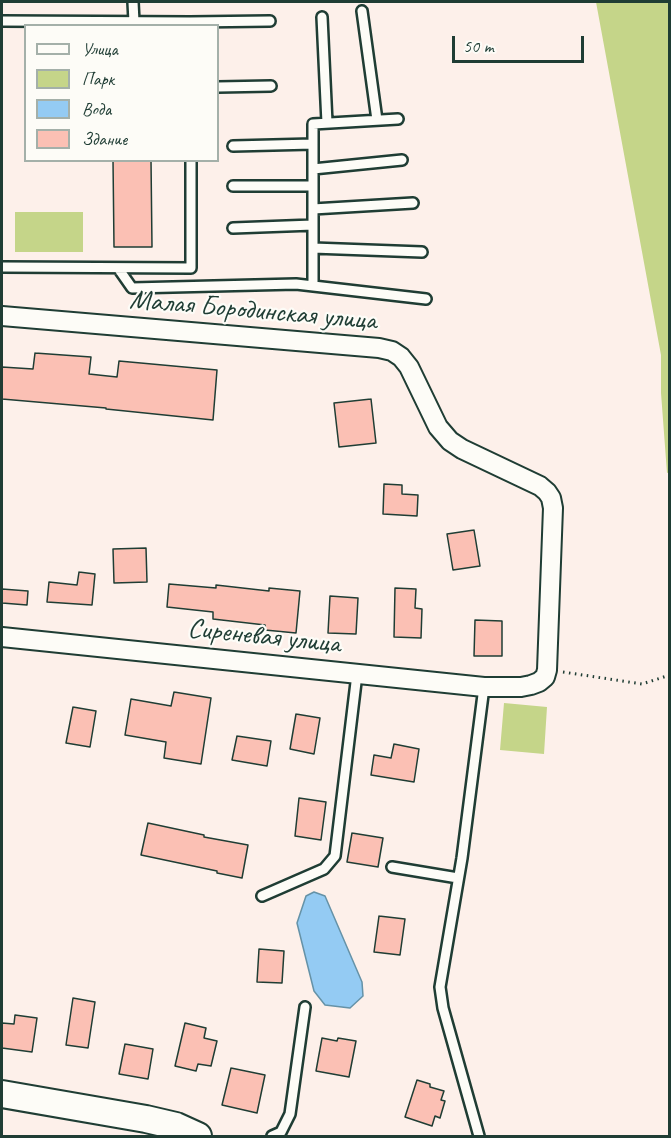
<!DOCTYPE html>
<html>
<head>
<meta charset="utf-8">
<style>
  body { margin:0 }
  #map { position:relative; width:671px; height:1138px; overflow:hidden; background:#fdf0ea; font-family:Caveat,sans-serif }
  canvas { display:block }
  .frame { position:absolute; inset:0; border:3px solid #1f3d34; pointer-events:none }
  .legend { position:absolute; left:24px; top:24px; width:195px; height:138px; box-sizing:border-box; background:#fdfcf7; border:2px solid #a4b0a9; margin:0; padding:8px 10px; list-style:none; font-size:18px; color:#1f3d34 }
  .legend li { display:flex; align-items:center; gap:12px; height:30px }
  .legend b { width:30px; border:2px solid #a4b0a9 }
  .scale { position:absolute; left:452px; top:36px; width:132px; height:27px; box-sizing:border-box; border:3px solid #1f3d34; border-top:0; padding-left:8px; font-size:18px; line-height:21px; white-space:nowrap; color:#1f3d34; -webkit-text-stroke:4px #fdfcf7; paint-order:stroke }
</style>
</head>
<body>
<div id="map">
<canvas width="671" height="1138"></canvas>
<div class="frame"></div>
<ul class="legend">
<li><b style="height:8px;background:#fdfcf7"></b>Улица</li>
<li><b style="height:16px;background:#c5d589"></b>Парк</li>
<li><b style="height:16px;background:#94cbf3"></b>Вода</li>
<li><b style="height:16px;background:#fbc0b4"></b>Здание</li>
</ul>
<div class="scale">50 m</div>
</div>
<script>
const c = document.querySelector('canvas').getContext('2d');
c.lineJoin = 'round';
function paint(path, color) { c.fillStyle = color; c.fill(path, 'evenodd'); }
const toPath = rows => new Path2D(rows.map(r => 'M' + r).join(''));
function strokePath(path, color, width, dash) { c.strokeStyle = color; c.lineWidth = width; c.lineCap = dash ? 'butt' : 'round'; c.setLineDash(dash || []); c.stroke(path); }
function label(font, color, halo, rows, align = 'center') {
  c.font = font + ' Caveat,sans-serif'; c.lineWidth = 4.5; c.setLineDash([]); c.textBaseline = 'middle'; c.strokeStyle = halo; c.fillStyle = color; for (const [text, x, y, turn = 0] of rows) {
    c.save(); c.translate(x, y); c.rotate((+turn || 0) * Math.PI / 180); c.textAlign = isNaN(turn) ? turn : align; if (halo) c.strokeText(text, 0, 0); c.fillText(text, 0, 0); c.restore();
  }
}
const green = toPath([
  [596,2,669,2,670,472,667,473,661,393,661,355],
  [15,212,83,212,83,252,15,252],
  [504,703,547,707,544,754,500,750]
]);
const water = toPath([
  [314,892,325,896,362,982,363,996,350,1008,325,1005,314,991,297,923,306,896,314,892]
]);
const building = toPath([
  [113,160,151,160,152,247,114,247,113,160],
  [35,353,91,357,89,374,117,377,119,361,217,370,213,420,106,409,106,408,2,399,2,367,33,369,35,353],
  [371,399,376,443,339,447,334,403,371,399],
  [384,484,402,485,402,494,418,495,417,516,383,514,384,484],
  [474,530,480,566,453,570,447,534,474,530],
  [146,548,147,582,114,583,113,549,146,548],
  [79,572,95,574,92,605,47,602,49,582,77,585,79,572],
  [169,584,216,588,216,585,269,591,269,588,300,591,296,633,265,630,265,625,213,619,213,612,167,607,169,584],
  [395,588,416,589,415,608,422,609,421,638,394,637,395,588],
  [2,589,28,591,27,605,2,603,2,589],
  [330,596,358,598,356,634,328,633,330,596],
  [475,620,502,621,502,656,474,656,475,620],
  [174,692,211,698,201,764,164,758,166,742,125,735,131,699,171,706,174,692],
  [73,707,96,711,90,747,66,743,73,707],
  [296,714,320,718,314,754,290,749,296,714],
  [237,736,271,741,267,766,232,760,237,736],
  [394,744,419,749,414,782,371,775,374,755,391,758,394,744],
  [299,798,326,802,321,840,295,836,299,798],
  [148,823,204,835,204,837,248,845,242,878,217,873,217,871,141,855,148,823],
  [352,833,383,838,378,867,347,862,352,833],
  [379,916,405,919,400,955,374,952,379,916],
  [259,949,284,951,282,983,257,982,259,949],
  [73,998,95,1002,88,1048,66,1045,73,998],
  [15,1015,37,1018,32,1052,2,1048,2,1023,14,1024,15,1015],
  [185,1023,206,1028,204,1038,217,1041,211,1066,198,1064,196,1071,175,1066,185,1023],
  [322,1038,337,1041,338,1038,356,1041,349,1077,316,1071,322,1038],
  [125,1044,153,1049,148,1079,119,1074,125,1044],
  [231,1068,265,1075,257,1113,222,1105,231,1068],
  [417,1080,430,1084,430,1087,444,1091,441,1100,445,1101,440,1118,435,1116,432,1126,405,1117,417,1080]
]);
const path = toPath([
  [563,672,642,684,670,675]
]);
const lane = toPath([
  [133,2,134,22],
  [362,11,377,120],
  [322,17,327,123],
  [2,21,190,22,190,26],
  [190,22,270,21],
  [218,87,271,86],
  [233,146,313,144],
  [313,169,402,160],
  [233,186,313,186],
  [313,209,413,203],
  [233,228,313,225],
  [313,248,422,252],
  [2,267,191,268,191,160],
  [118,268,132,288,296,284,426,299],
  [313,286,313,124,398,119],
  [392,867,458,878],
  [262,896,324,869,335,856,357,674],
  [272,1136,281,1132,290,1114,305,1007],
  [479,1136,443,1008,440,987,462,858,484,687]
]);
const street = toPath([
  [2,316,379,348,392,351,401,357,409,367,438,427,450,441,462,449,540,486,547,492,551,498,553,508,547,670,545,677,539,682,531,685,521,687,484,687,2,637]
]);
const secondary = toPath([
  [2,1094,146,1119,176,1126,198,1136]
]);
const streetNames = [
  ["Малая Бородинская улица",253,311,5],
  ["Сиреневая улица",264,637,6]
];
paint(green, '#c5d589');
paint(water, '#94cbf3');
strokePath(water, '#6592a7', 1.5);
paint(building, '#fbc0b4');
strokePath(building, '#1f3d34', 1.5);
strokePath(lane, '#1f3d34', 14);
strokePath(street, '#1f3d34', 22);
strokePath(secondary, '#1f3d34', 30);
strokePath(path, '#1f3d34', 3, [1.5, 4.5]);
strokePath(lane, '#fdfcf7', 9);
strokePath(street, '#fdfcf7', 18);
strokePath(secondary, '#fdfcf7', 26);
label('28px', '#1f3d34', '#fdfcf7', streetNames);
</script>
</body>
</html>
